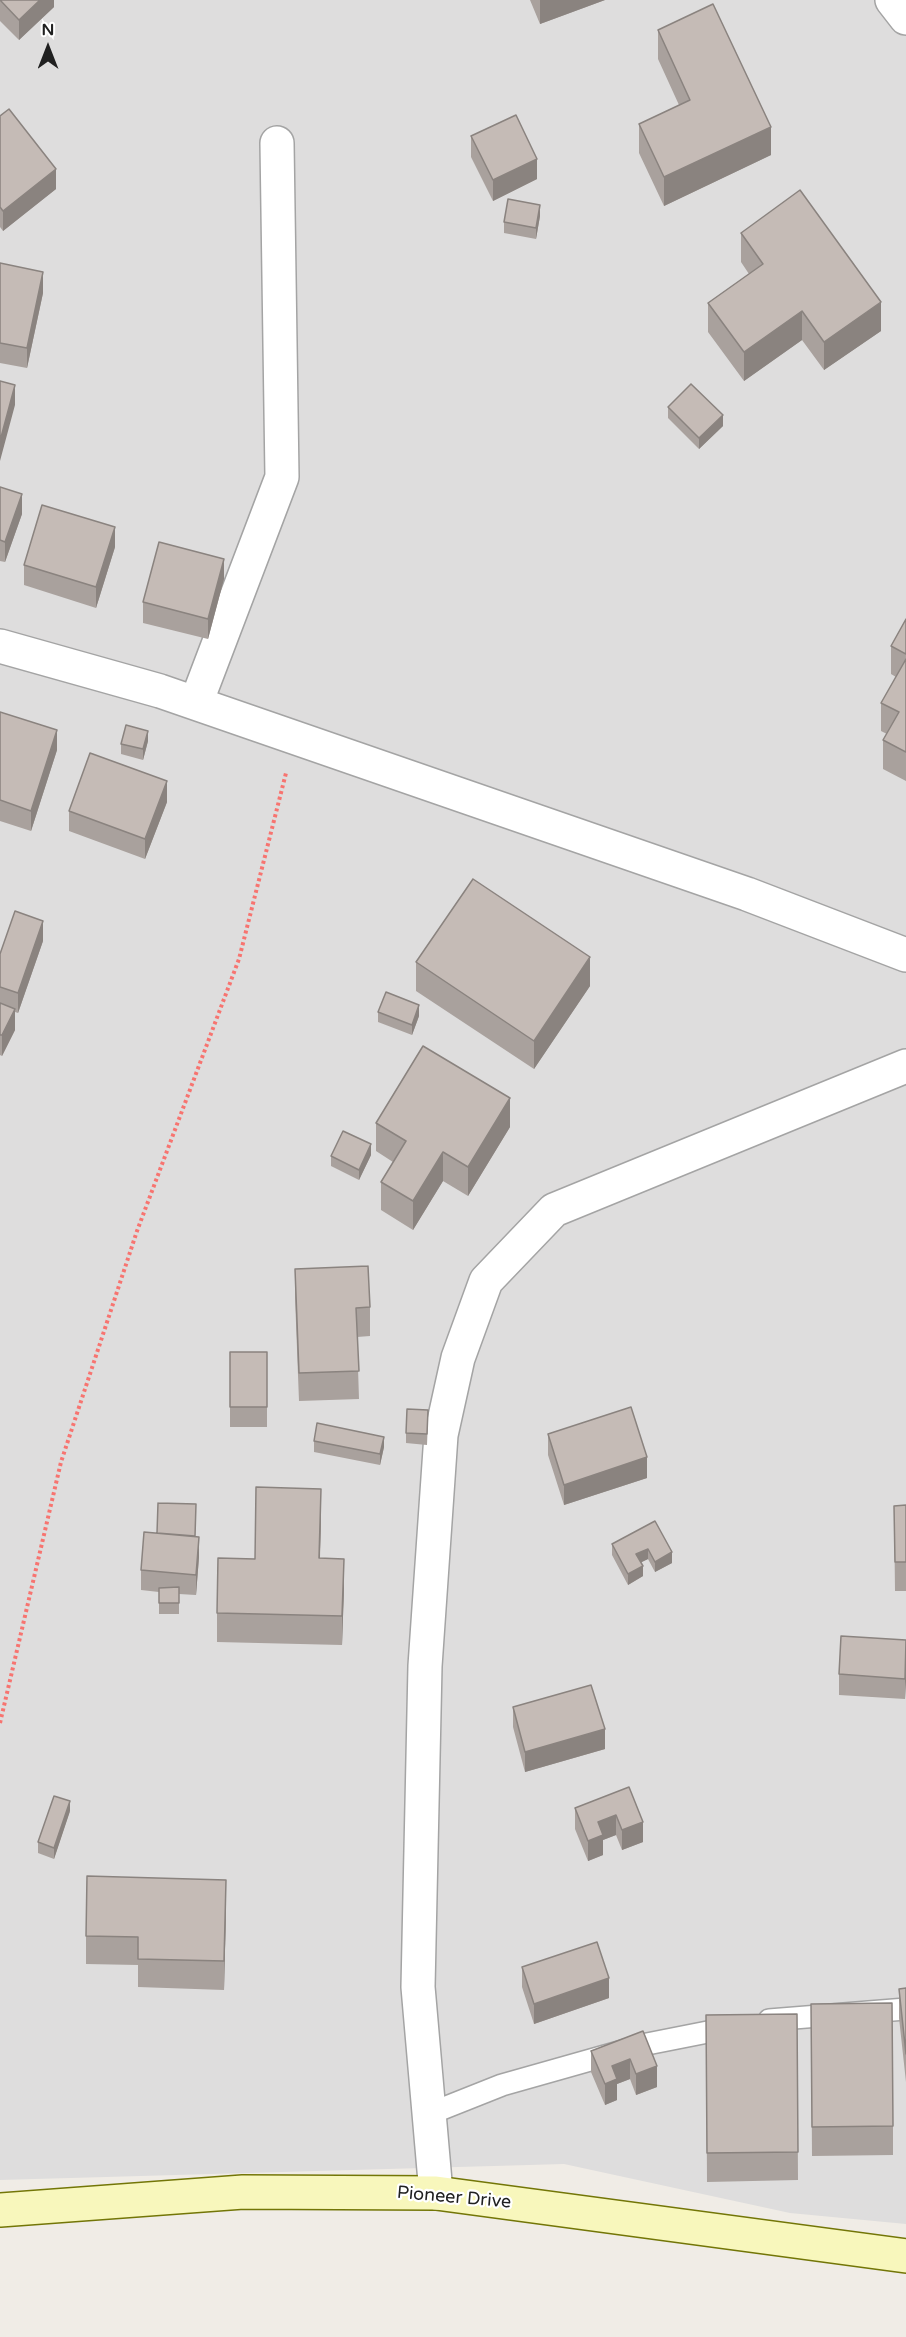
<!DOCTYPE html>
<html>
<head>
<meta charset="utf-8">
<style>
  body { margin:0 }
  #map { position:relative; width:906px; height:2337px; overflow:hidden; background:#f0ece6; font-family:"Varela Round",sans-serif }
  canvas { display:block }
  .north { position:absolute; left:18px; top:18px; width:60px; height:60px; -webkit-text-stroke:4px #fff; paint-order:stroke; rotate:0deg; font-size:16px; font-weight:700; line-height:24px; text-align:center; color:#202020 }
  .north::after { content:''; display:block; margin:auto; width:21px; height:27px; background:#202020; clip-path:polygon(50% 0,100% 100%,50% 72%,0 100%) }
</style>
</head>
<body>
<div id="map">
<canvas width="906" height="2337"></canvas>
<div class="north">N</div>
</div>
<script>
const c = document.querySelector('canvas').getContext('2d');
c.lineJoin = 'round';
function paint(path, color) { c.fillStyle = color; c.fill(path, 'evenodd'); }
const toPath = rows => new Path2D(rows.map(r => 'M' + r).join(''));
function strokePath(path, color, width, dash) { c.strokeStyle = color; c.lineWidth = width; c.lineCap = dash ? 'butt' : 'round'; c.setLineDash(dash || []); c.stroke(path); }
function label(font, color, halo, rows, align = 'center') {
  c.font = font + ' "Varela Round",sans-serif'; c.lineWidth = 4.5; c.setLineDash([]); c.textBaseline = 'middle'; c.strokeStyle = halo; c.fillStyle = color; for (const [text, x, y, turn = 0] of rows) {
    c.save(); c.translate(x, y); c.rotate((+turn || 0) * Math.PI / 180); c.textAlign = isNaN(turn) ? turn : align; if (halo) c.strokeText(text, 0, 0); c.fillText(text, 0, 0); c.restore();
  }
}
const residential = toPath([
  [0,0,906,0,906,2224,790,2213,564,2164,0,2180]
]);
const path = toPath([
  [0,1723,61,1462,137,1231,239,959,286,773]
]);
const lane = toPath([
  [769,2020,906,2009],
  [429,2114,502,2085,647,2044,733,2027]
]);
const street = toPath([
  [892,0,906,18],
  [0,646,160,691,747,894,906,955],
  [196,703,282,477,277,143],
  [436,2193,418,1987,425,1666,441,1435,458,1358,486,1281,554,1210,906,1066]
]);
const secondary = toPath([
  [0,2210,243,2192,436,2193,906,2256]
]);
const wall = toPath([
  [0,0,54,0,54,7,19,40,0,21],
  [530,0,605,0,540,24],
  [658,30,771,155,664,206,639,153,639,124,679,105,658,59],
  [0,116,56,189,3,231,0,227],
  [471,136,537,179,493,201,471,157],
  [540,216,536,239,504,233,504,222],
  [741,233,881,331,824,370,802,340,744,381,708,332,708,303,749,274,741,262],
  [0,263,43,293,27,368,0,363],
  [668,407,723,426,699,449,668,418],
  [0,487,22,514,5,562,0,561],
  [115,547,96,608,24,585,24,565],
  [224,579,208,639,143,623,143,602],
  [906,619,906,781,883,769,883,740,887,734,881,731,881,703,896,677,891,674,891,646],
  [0,712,57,750,31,831,0,821],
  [148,741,143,760,121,754,121,744],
  [167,802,145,859,69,831,69,811],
  [43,941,18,1013,15,1012,15,1030,2,1056,0,1055,0,954],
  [416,962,590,986,534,1069,416,991],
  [378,1012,419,1016,412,1035,378,1022],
  [376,1123,510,1127,468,1196,443,1181,413,1230,381,1210,381,1182,393,1162,376,1151],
  [371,1155,359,1180,331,1166,331,1156],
  [295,1269,370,1307,370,1336,357,1337,359,1399,299,1401,295,1297],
  [230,1352,267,1352,267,1427,230,1427],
  [428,1420,427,1445,406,1443,406,1433],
  [548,1434,647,1478,564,1505,548,1455],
  [314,1441,384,1447,380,1465,314,1452],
  [196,1504,195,1537,199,1557,196,1595,179,1594,179,1614,159,1614,159,1592,141,1590,141,1570,157,1533],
  [906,1505,906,1591,895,1591,894,1506],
  [321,1517,320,1558,344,1588,342,1645,217,1642,217,1613,255,1559],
  [655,1521,672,1563,655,1572,648,1559,641,1562,643,1576,628,1585,612,1555,612,1544],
  [906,1640,905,1699,839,1695,839,1674],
  [513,1707,605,1749,525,1772,513,1727],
  [629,1787,643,1842,622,1850,616,1835,603,1840,603,1855,588,1861,575,1829,575,1808],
  [70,1811,54,1859,38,1853,38,1842],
  [226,1908,224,1990,138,1987,138,1965,86,1964,86,1936],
  [522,1967,609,1998,534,2024,522,1987],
  [906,1988,906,2082,899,2018,899,1989],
  [811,2004,893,2126,893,2155,812,2156],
  [797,2014,798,2180,707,2182,706,2015],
  [643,2031,657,2087,636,2095,630,2079,617,2084,617,2100,605,2105,591,2072,591,2051]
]);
const shadedWall = toPath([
  [40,0,54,0,54,7,19,40,19,20],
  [540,0,605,0,540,24],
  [771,127,771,155,664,206,664,177],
  [537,159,537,179,493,201,493,180],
  [56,169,56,189,3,231,3,211],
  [540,205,540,216,536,239,536,228],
  [43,272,43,293,27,368,27,348],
  [881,302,881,331,824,370,824,342],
  [802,311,802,340,744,381,744,352],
  [15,385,15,405,0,461,0,441],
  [723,415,723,426,699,449,699,438],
  [22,494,22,514,5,562,5,542],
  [115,527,115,547,96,608,96,587],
  [224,559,224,579,208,639,208,619],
  [57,730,57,750,31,831,31,811],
  [148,731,148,741,143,760,143,749],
  [167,781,167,802,145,859,145,839],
  [43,921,43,941,18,1013,18,993],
  [590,957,590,986,534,1069,534,1041],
  [419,1005,419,1016,412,1035,412,1025],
  [15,1009,15,1030,2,1056,2,1035],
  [510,1098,510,1127,468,1196,468,1167],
  [371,1144,371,1155,359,1180,359,1170],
  [443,1152,443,1181,413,1230,413,1201],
  [384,1437,384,1447,380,1465,380,1454],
  [647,1457,647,1478,564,1505,564,1485],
  [321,1489,321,1517,319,1587,319,1558],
  [199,1537,199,1557,196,1595,196,1575],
  [648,1549,648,1559,636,1565,636,1554],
  [672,1552,672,1563,655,1572,655,1562],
  [344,1559,344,1588,342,1645,342,1616],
  [643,1566,643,1576,628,1585,628,1574],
  [906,1661,906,1681,905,1699,905,1679],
  [605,1729,605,1749,525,1772,525,1752],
  [70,1801,70,1811,54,1859,54,1848],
  [616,1815,616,1835,603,1840,603,1855,588,1861,588,1841,598,1822],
  [643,1822,643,1842,622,1850,622,1830],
  [226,1880,226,1908,224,1990,224,1961],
  [609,1978,609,1998,534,2024,534,2004],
  [630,2059,630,2079,617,2084,617,2100,605,2105,605,2084,612,2066],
  [657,2066,657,2087,636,2095,636,2074]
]);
const building = toPath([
  [0,0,40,0,19,20,0,0],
  [713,4,771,127,664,177,639,124,690,100,658,30,713,4],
  [9,109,56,169,3,211,0,207,0,116,9,109],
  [516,115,537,159,493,180,471,136,516,115],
  [800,190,881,302,824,342,802,311,744,352,708,303,763,264,741,233,800,190],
  [508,199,540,205,536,228,504,222,508,199],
  [0,263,43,272,27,348,0,343,0,263],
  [0,381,15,385,0,441,0,381],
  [691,384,723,415,699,438,668,407,691,384],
  [0,487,22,494,5,542,0,540,0,487],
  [42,505,115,527,96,587,24,565,42,505],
  [159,542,224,559,208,619,143,602,159,542],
  [906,619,906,654,891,646,906,619],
  [906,659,906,752,883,740,899,712,881,703,906,659],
  [0,712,57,730,31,811,0,800,0,712],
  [126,725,148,731,143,749,121,744,126,725],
  [90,753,167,781,145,839,69,811,90,753],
  [473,879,590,957,534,1041,416,962,473,879],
  [15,911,43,921,18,993,0,987,0,954,15,911],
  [386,992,419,1005,412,1025,378,1012,386,992],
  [0,1003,15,1009,2,1035,0,1035,0,1003],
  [423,1046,510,1098,468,1167,443,1152,413,1201,381,1182,406,1141,376,1123,423,1046],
  [343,1131,371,1144,359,1170,331,1156,343,1131],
  [368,1266,370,1307,356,1308,359,1371,299,1373,295,1269,368,1266],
  [230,1352,267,1352,267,1407,230,1407,230,1352],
  [631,1407,647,1457,564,1485,548,1434,631,1407],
  [407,1409,428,1410,427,1434,406,1433,407,1409],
  [317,1423,384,1437,380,1454,314,1441,317,1423],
  [256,1487,321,1489,319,1558,344,1559,342,1616,217,1613,218,1558,255,1559,256,1487],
  [158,1503,196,1504,195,1536,157,1533,158,1503],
  [906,1505,906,1562,895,1562,894,1506,906,1505],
  [655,1521,672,1552,655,1562,648,1549,636,1554,643,1566,628,1574,612,1544,655,1521],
  [144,1532,199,1537,196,1575,141,1570,144,1532],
  [179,1587,179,1603,159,1603,159,1588,179,1587],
  [841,1636,906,1640,905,1679,839,1674,841,1636],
  [591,1685,605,1729,525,1752,513,1707,591,1685],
  [629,1787,643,1822,622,1830,616,1815,598,1822,603,1835,588,1841,575,1808,629,1787],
  [54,1796,70,1801,54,1848,38,1842,54,1796],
  [87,1876,226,1880,224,1961,138,1959,138,1937,86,1936,87,1876],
  [597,1942,609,1978,534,2004,522,1967,597,1942],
  [906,1988,906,2054,899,1989,906,1988],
  [892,2003,893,2126,812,2127,811,2004,892,2003],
  [797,2014,798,2152,707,2153,706,2015,797,2014],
  [643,2031,657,2066,636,2074,630,2059,612,2066,617,2079,605,2084,591,2051,643,2031]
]);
const streetNames = [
  ["Pioneer Drive",454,2198,5]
];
paint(residential, '#dedddd');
strokePath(lane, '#a4a4a4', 24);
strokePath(street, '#a4a4a4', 36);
strokePath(secondary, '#737607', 36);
strokePath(path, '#f77470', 4, [3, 3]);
strokePath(lane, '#fff', 21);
strokePath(street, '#fff', 33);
strokePath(secondary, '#f8f7bc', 33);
paint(wall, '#a9a19d');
paint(shadedWall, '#8a837f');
paint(building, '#c5bbb6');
strokePath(building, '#8a837f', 1.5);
label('18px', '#202020', '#fff', streetNames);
</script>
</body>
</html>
